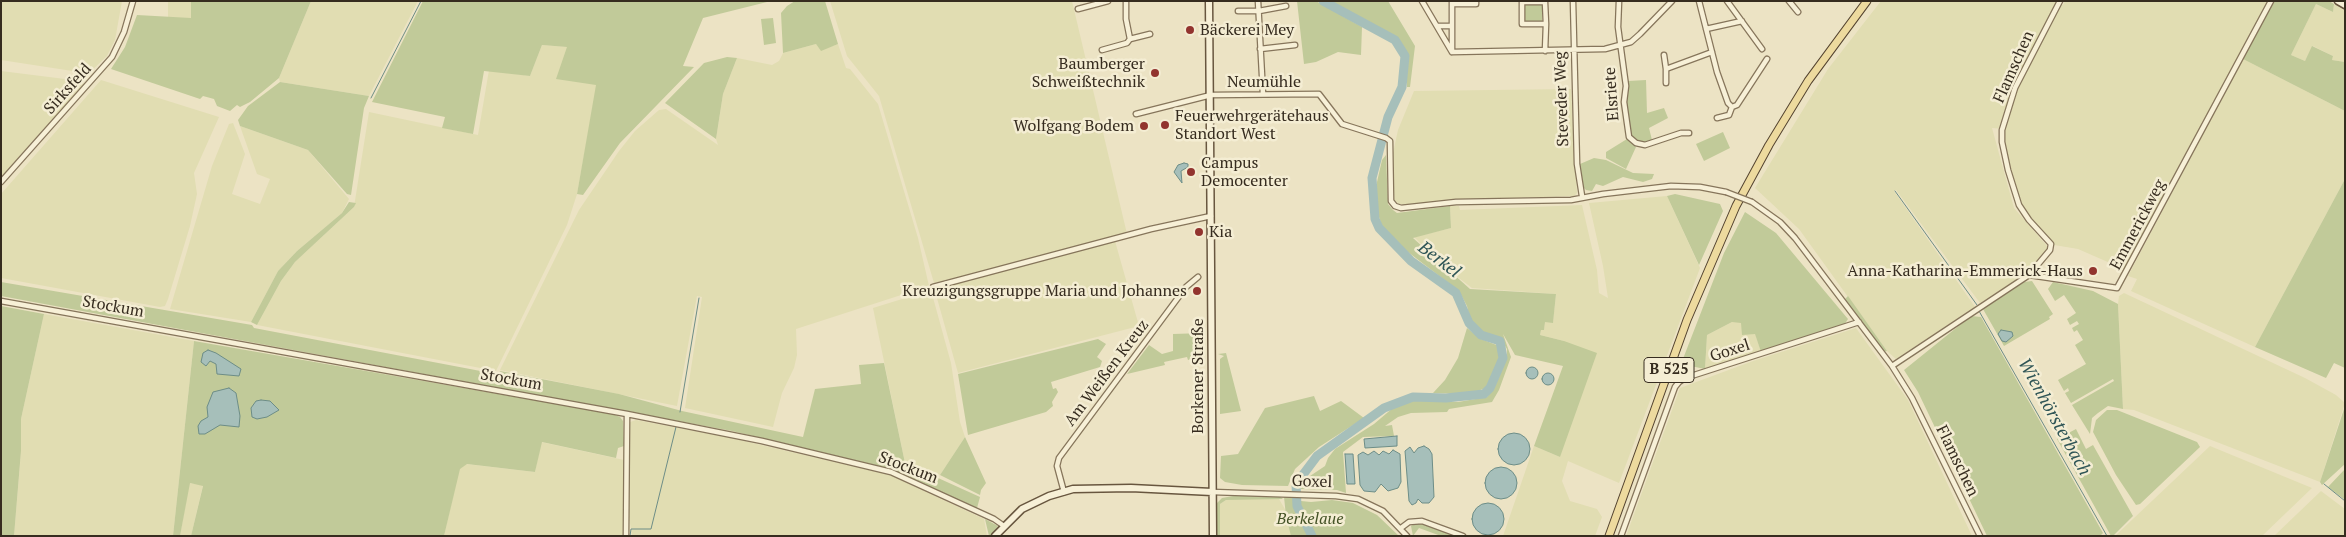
<!DOCTYPE html>
<html>
<head>
<meta charset="utf-8">
<style>
  body { margin:0 }
  #map { position:relative; width:2346px; height:537px; overflow:hidden; background:#ece3c4; font-family:"PT Serif",serif }
  canvas { display:block }
  .frame { position:absolute; inset:0; border:2px solid #362c1f; pointer-events:none }
</style>
</head>
<body>
<div id="map">
<canvas width="2346" height="537"></canvas>
<div class="frame"></div>
</div>
<script>
const c = document.querySelector('canvas').getContext('2d');
c.lineJoin = 'round';
function paint(path, color) { c.fillStyle = color; c.fill(path, 'evenodd'); }
const toPath = rows => new Path2D(rows.map(r => 'M' + r).join(''));
function strokePath(path, color, width, dash) { c.strokeStyle = color; c.lineWidth = width; c.lineCap = dash ? 'butt' : 'round'; c.setLineDash(dash || []); c.stroke(path); }
function label(font, color, halo, rows, align = 'center') {
  c.font = font + ' "PT Serif",serif'; c.lineWidth = 5; c.setLineDash([]); c.textBaseline = 'middle'; c.strokeStyle = halo; c.fillStyle = color; for (const [text, x, y, turn = 0] of rows) {
    c.save(); c.translate(x, y); c.rotate((+turn || 0) * Math.PI / 180); c.textAlign = isNaN(turn) ? turn : align; if (halo) c.strokeText(text, 0, 0); c.fillText(text, 0, 0); c.restore();
  }
}
const farmland = toPath([
  [1,1,122,1,115,40,107,56,86,76,79,72,1,60],
  [168,1,191,1,191,18,168,18],
  [311,1,418,1,369,96,280,82,279,78],
  [830,1,1072,1,1127,234,934,283,879,96,847,56],
  [1881,1,2056,1,2063,5,2065,1,2268,1,2126,270,2078,249,2054,245,2025,213,2019,200,2004,145,2004,129,1992,128,2014,208,2047,246,2047,251,2023,276,1980,303,1896,190,1894,191,1975,307,1896,359,1887,351,1799,229,1755,188,1828,69],
  [2316,4,2333,12,2334,4,2345,11,2345,62,2332,60,2333,56,2313,46,2305,61,2291,55],
  [816,44,821,50,838,44,846,68,850,69,878,104,918,238,929,286,796,329,797,355,794,368,782,393,773,427,685,408,702,297,697,296,677,406,500,370,579,210,619,151,635,131,659,110,666,109,718,145,716,139,723,94,737,58,772,65,779,61,783,53],
  [542,45,567,47,597,85,577,194,567,225,496,371,257,325,281,281,295,262,354,207,369,112,478,135,489,70,530,76],
  [2243,59,2345,111,2345,179,2255,347,2131,291,2137,279,2128,276],
  [1,71,81,81,84,84,1,177],
  [101,80,219,117,194,173,197,194,190,226,168,299,165,306,160,307,1,278,1,194],
  [1571,89,1577,193,1574,196,1453,200,1408,205,1399,204,1394,200,1393,153,1398,130,1414,91],
  [233,123,245,154,232,194,260,204,270,179,257,174,240,126,308,150,349,199,342,213,297,251,278,271,251,322,170,309,212,166,229,124],
  [1667,196,1700,268,1619,483,1568,461,1562,481,1570,501,1597,509,1602,517,1595,536,1503,536,1534,446,1560,457,1564,341,1540,335,1541,329,1544,330,1545,322,1553,322,1556,294,1472,288,1447,269,1414,237,1451,228,1450,206,1459,206,1460,210,1582,205,1597,270,1599,293,1608,298,1603,266,1589,203],
  [1115,241,1139,326,958,373,935,291,937,288],
  [928,291,932,294,951,363,960,422,965,437,940,475,905,463,873,308],
  [2124,293,2305,378,2336,395,2345,403,2320,482,2134,410,2123,409,2118,304,2119,296],
  [44,314,194,341,173,536,14,536,21,452,21,419],
  [1732,322,1741,322,1755,333,1761,352,1705,369,1707,335],
  [1856,328,1908,400,1972,536,1626,536,1680,388,1753,361],
  [636,420,731,438,890,475,984,519,987,536,632,536,629,517,629,434,630,422],
  [541,442,624,460,623,536,444,536,459,469,466,464,535,472],
  [2210,446,2312,488,2262,536,2115,536],
  [189,483,203,485,191,536,180,536],
  [2321,491,2345,509,2345,536,2274,536],
  [1234,499,1279,499,1286,511,1292,536,1220,536,1220,504,1226,500]
]);
const green = toPath([
  [191,1,194,2,311,1,279,78,250,102,240,107,237,105,230,111,217,106,214,99,203,96,200,99,111,69,125,47,137,15,191,18],
  [423,1,771,1,703,18,683,66,694,67,620,143,583,195,577,194,596,85,556,79,567,47,542,45,530,76,484,71,473,134,442,128,445,117,372,102],
  [795,1,825,1,838,44,821,51,816,44,783,53,781,13,787,6],
  [1297,1,1316,1,1362,27,1361,55,1338,52,1316,62,1304,64],
  [1326,1,1388,1,1415,46,1410,87,1407,87,1407,56,1395,38],
  [2274,1,2329,1,2334,4,2333,12,2316,4,2291,55,2305,61,2312,46,2333,56,2332,60,2345,62,2345,111,2243,59],
  [1524,5,1542,5,1542,21,1525,21],
  [773,18,776,43,764,45,761,19],
  [727,57,737,58,723,94,716,139,665,103,704,63],
  [1646,80,1647,113,1664,108,1668,118,1649,128,1652,140,1645,142,1638,142,1631,136,1626,101,1628,81],
  [280,82,369,96,364,108,351,195,347,194,308,150,240,126,238,120,248,106],
  [1723,132,1730,148,1704,161,1696,144],
  [1627,139,1636,147,1626,169,1606,158,1606,152],
  [1386,155,1388,204,1393,210,1397,213,1450,206,1451,228,1413,238,1470,289,1556,294,1553,323,1545,322,1544,330,1541,330,1540,335,1564,341,1597,353,1560,457,1534,446,1563,366,1515,355,1503,334,1511,357,1499,390,1492,402,1449,409,1447,412,1411,413,1398,417,1385,426,1392,425,1394,436,1363,437,1343,452,1346,493,1337,490,1299,489,1304,480,1325,466,1328,458,1335,449,1374,424,1394,407,1416,400,1458,402,1487,397,1495,386,1507,358,1507,349,1500,338,1482,333,1470,319,1467,306,1459,291,1404,249,1382,226,1377,211,1377,182,1382,160],
  [1594,158,1606,160,1633,173,1654,174,1652,179,1643,182,1623,177,1603,186,1596,184,1592,191,1586,190,1582,186,1580,164],
  [2345,179,2345,368,2334,363,2326,378,2255,347],
  [1675,194,1720,204,1723,211,1699,265,1667,196],
  [349,202,356,203,354,207,295,262,281,281,257,325,251,322,278,271,297,251,342,213],
  [1745,212,1776,233,1848,319,1844,325,1761,352,1755,334,1742,335,1741,323,1732,322,1707,335,1705,369,1681,364,1724,253],
  [2032,281,2053,314,2049,317,2050,319,2004,346,1983,309,2024,282],
  [1,282,252,325,254,328,491,373,498,374,500,371,619,394,682,411,803,437,815,389,861,384,859,365,884,363,905,463,980,497,977,508,892,469,732,431,1,296],
  [2053,282,2093,291,2118,304,2123,409,2108,406,2098,413,2092,418,2090,434,2072,405,2114,381,2113,379,2071,403,2065,393,2069,391,2068,388,2064,391,2058,380,2086,364,2075,345,2083,340,2077,330,2074,332,2072,328,2079,324,2077,321,2070,325,2067,319,2076,313,2064,295,2055,301,2048,289],
  [1848,296,1887,351,1883,352,1845,299],
  [1,306,44,314,21,419,21,451,14,536,1,536],
  [1971,316,1981,317,2103,533,2100,536,1987,536,1918,392,1904,370],
  [1467,328,1481,339,1499,346,1501,355,1486,388,1469,394,1433,393,1445,380,1458,358],
  [1204,333,1203,356,1188,360,1187,357,1164,362,1165,365,1127,374,1149,345,1162,354,1173,351,1173,334],
  [1098,339,1106,344,1097,357,1102,361,1100,367,1051,382,1053,389,1056,388,1058,392,1052,402,1053,406,1046,412,968,435,958,374],
  [194,341,613,414,620,417,623,421,624,446,618,448,616,458,542,442,535,472,467,464,460,469,444,536,191,536,203,486,190,483,180,536,173,536],
  [1226,353,1241,411,1220,414,1220,359,1224,356,1218,354],
  [1314,396,1320,411,1341,401,1364,418,1319,447,1295,469,1288,486,1242,485,1225,482,1220,478,1221,456,1238,454,1265,408],
  [2345,406,2345,464,2322,485,2320,482],
  [2107,410,2117,410,2197,442,2200,447,2140,504,2136,505,2116,475,2093,432,2096,420],
  [2076,429,2086,449,2093,445,2133,516,2113,536,2111,536,2057,439],
  [965,437,986,483,981,490,980,495,940,475],
  [2345,469,2345,500,2328,487],
  [1233,496,1279,496,1283,499,1226,500,1220,504,1220,536,1217,536,1217,503,1222,498],
  [1284,497,1298,497,1301,501,1311,502,1332,500,1353,503,1377,515,1399,536,1291,536,1286,516],
  [985,519,998,526,990,536,989,536],
  [1419,522,1456,536,1441,536,1419,528,1413,536,1411,526]
]);
const water = toPath([
  [1184,163,1188,164,1188,167,1181,171,1182,183,1174,172,1178,165,1184,163],
  [2001,330,2012,332,2013,336,2006,342,2002,341,1998,334,2001,330],
  [208,350,216,353,241,369,239,376,217,374,216,364,210,361,206,366,201,362,203,353,208,350],
  '1526 373a6 6 0 1 1 12 0a6 6 0 1 1-12 0Z',
  '1542 379a6 6 0 1 1 12 0a6 6 0 1 1-12 0Z',
  [229,388,236,393,240,416,239,427,220,425,205,434,199,434,198,426,201,421,208,417,207,407,213,392,229,388],
  [261,400,270,401,279,410,267,417,257,419,252,417,251,408,256,401,261,400],
  '1498 449a16 16 0 1 1 32 0a16 16 0 1 1-32 0Z',
  [1397,436,1397,446,1365,448,1364,439,1397,436],
  [1424,446,1429,449,1432,454,1434,497,1429,503,1422,503,1418,499,1416,503,1412,505,1409,501,1405,451,1410,447,1414,453,1418,448,1424,446],
  [1393,450,1400,454,1401,482,1398,488,1388,491,1381,484,1375,492,1364,491,1360,485,1358,455,1363,452,1368,455,1374,451,1379,455,1383,451,1389,454,1393,450],
  [1345,454,1353,454,1355,484,1347,484,1345,454],
  '1485 483a16 16 0 1 1 32 0a16 16 0 1 1-32 0Z',
  '1472 519a16 16 0 1 1 32 0a16 16 0 1 1-32 0Z'
]);
const stream = toPath([
  [371,98,421,1],
  [1895,191,1977,305],
  [1979,311,2107,536],
  [680,412,699,298],
  [2324,484,2345,501],
  [630,536,631,529,651,529,676,427]
]);
const river = toPath([
  [1312,536,1297,506,1296,484,1317,456,1384,408,1413,397,1446,398,1484,394,1490,388,1503,358,1500,341,1481,335,1469,323,1456,293,1411,261,1379,228,1375,219,1372,178,1388,117,1402,87,1405,56,1395,40,1323,1]
]);
const street = toPath([
  [1126,1,1126,19,1130,39,1150,34],
  [1258,1,1263,94],
  [1422,1,1452,52],
  [1573,1,1577,164,1582,196],
  [1619,1,1618,27,1626,86,1624,102,1629,137,1636,143,1645,145,1681,133,1689,133],
  [1699,1,1717,72,1728,103,1732,107],
  [1727,1,1762,49],
  [1789,1,1798,12],
  [1452,4,1476,4,1476,1],
  [1078,9,1108,1],
  [1238,11,1259,11,1286,6],
  [1437,26,1452,26],
  [1706,29,1742,21],
  [1260,49,1295,45],
  [1102,50,1127,43,1130,39],
  [1452,51,1452,1],
  [1545,51,1546,24,1545,2,1522,2,1522,24,1546,24],
  [1452,52,1605,49,1631,42,1640,34,1672,1],
  [1664,55,1666,69],
  [1666,83,1666,69,1712,52],
  [1732,107,1737,105,1767,59],
  [1136,114,1211,95,1319,94,1342,124,1386,138,1390,141,1391,201,1395,206,1401,208,1456,202,1571,200,1603,194,1671,186,1700,187,1726,192],
  [1717,118,1729,115,1732,107],
  [1,182,112,57,124,32,133,1],
  [1752,202,1780,222,1795,238,1892,366,1912,398,1980,536],
  [2029,275,2050,250,2051,244,2029,220,2019,205,2008,170,2002,142,2002,130,2015,88,2060,1],
  [933,287,1151,229,1211,216],
  [1,301,627,414,762,441,891,472,994,519,1004,526],
  [1892,366,2029,275,2117,288,2271,1],
  [1064,492,1057,466,1059,458,1186,287,1198,277],
  [1212,492,1336,496,1358,499,1383,511,1407,536],
  [1401,528,1409,522,1422,521,1463,536],
  [626,536,627,414],
  [1621,536,1675,387,1679,382,1685,378,1859,322]
]);
const secondary = toPath([
  [1209,1,1213,536],
  [2338,1,2345,5],
  [995,536,1022,509,1049,496,1073,489,1131,488,1212,492]
]);
const primary = toPath([
  [1609,536,1687,320,1736,206,1769,145,1808,81,1867,1]
]);
const streetBridge = toPath([
  [1726,192,1752,202]
]);
const markers = [
  [1190,30,5,"#92342e"],
  [1155,73,5,"#92342e"],
  [1165,125,5,"#92342e"],
  [1144,126,5,"#92342e"],
  [1191,172,5,"#92342e"],
  [1199,232,5,"#92342e"],
  [2093,271,5,"#92342e"],
  [1197,291,5,"#92342e"]
];
const shields = [
  [1669,370,50]
];
const shieldNames = [
  ["B 525",1669,370]
];
const poiNames = [
  ["Bäckerei Mey",1200,30],
  ["Baumberger",1145,64,"right"],
  ["Schweißtechnik",1145,82,"right"],
  ["Feuerwehrgerätehaus",1175,116],
  ["Standort West",1175,134],
  ["Wolfgang Bodem",1134,126,"right"],
  ["Campus",1201,163],
  ["Democenter",1201,181],
  ["Kia",1209,232],
  ["Anna-Katharina-Emmerick-Haus",2083,271,"right"],
  ["Kreuzigungsgruppe Maria und Johannes",1187,291,"right"]
];
const streetNames = [
  ["Flamschen",2014,67,-66],
  ["Neumühle",1264,82],
  ["Sirksfeld",68,89,-48],
  ["Elsriete",1612,94,-94],
  ["Steveder Weg",1562,99,-92],
  ["Emmerickweg",2138,225,-62],
  ["Stockum",113,307,10],
  ["Goxel",1730,351,-18],
  ["Am Weißen Kreuz",1107,373,-53],
  ["Borkener Straße",1198,376,-90],
  ["Stockum",511,380,10],
  ["Flamschen",1957,461,64],
  ["Stockum",908,468,21],
  ["Goxel",1312,482,2]
];
const parkNames = [
  ["Berkelaue",1310,519]
];
const waterNames = [
  ["Berkel",1439,260,37],
  ["Wienhörsterbach",2054,417,61]
];
paint(farmland, '#e1ddb2');
paint(green, '#c1ca99');
paint(water, '#a6bfba');
strokePath(water, '#6d8d87', 1);
strokePath(stream, '#6d8d87', 1);
strokePath(river, '#a6bfba', 9);
strokePath(street, '#86755b', 7);
strokePath(secondary, '#68563f', 9);
strokePath(primary, '#54432f', 9);
strokePath(street, '#f7f0d7', 4.5);
strokePath(secondary, '#f7f0d7', 6);
strokePath(primary, '#edda9e', 7);
strokePath(streetBridge, '#86755b', 7, []);
strokePath(streetBridge, '#f7f0d7', 4.5);
for (const [x, y, r, color] of markers) { const dot = new Path2D(); dot.arc(x, y, r, 0, 2 * Math.PI); c.fillStyle = color; c.fill(dot); strokePath(dot, '#f4edd3', 2); }
for (const [x, y, w] of shields) { const box = new Path2D(); box.roundRect(x - w / 2, y - 12.5, w, 25, 4); c.fillStyle = '#f4edd3'; c.fill(box); strokePath(box, '#362c1f', 1); }
label('bold 15px', '#362c1f', null, shieldNames);
label('16px', '#362c1f', '#f4edd3', poiNames, 'left');
label('16px', '#362c1f', '#f4edd3', streetNames);
label('italic 16px', '#445226', '#f4edd3', parkNames);
label('italic 18px', '#2f5556', '#f4edd3', waterNames);
</script>
</body>
</html>
